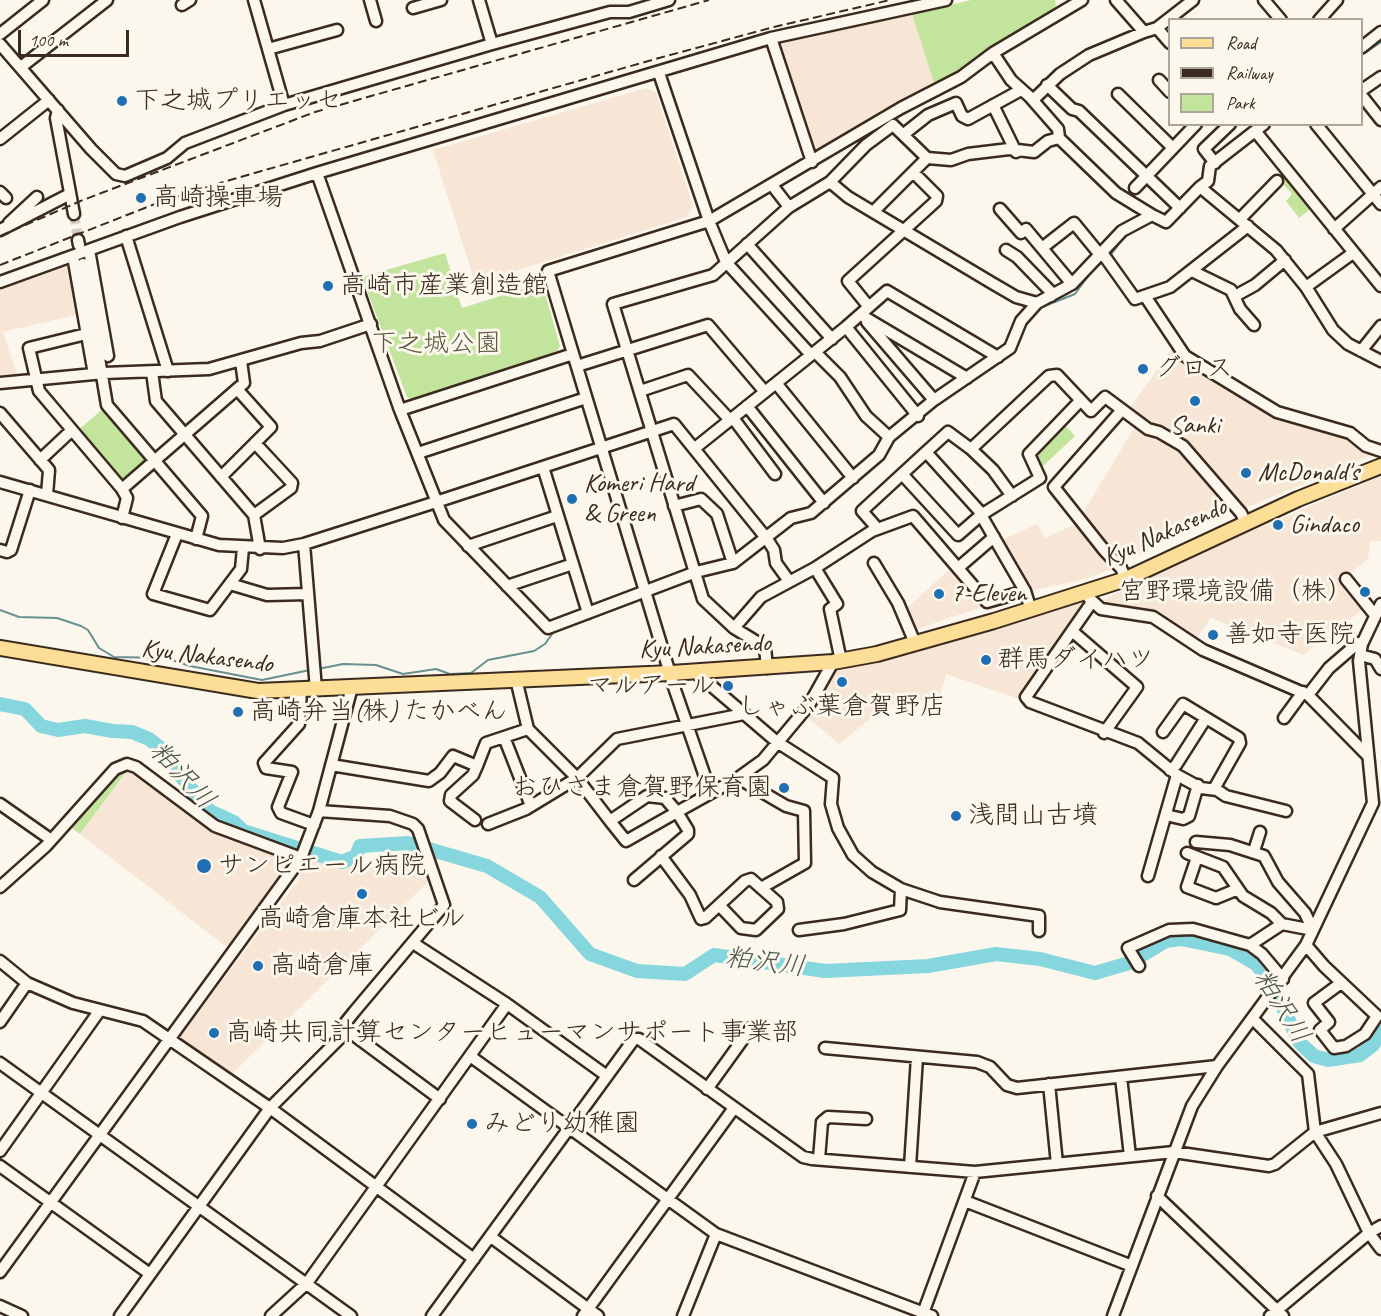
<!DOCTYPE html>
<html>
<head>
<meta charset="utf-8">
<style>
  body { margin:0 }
  #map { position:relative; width:1381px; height:1316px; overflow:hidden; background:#fbf7ec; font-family:Caveat,sans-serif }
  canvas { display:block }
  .legend { position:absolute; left:1168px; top:18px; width:195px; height:108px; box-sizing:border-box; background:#fbf7ec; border:2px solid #aea59a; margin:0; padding:8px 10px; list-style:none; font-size:18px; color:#3b2a1e }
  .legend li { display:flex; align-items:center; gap:12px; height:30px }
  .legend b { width:30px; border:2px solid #aea59a }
  .scale { position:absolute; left:18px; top:30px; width:111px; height:27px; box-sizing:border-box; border:3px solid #3b2a1e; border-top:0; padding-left:8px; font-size:18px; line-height:21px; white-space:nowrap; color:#3b2a1e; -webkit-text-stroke:4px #fbf7ec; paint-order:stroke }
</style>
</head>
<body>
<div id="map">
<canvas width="1381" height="1316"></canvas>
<ul class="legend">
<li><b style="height:8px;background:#fcde96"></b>Road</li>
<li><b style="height:8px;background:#3b2a1e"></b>Railway</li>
<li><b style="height:16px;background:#c3e49d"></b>Park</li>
</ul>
<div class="scale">100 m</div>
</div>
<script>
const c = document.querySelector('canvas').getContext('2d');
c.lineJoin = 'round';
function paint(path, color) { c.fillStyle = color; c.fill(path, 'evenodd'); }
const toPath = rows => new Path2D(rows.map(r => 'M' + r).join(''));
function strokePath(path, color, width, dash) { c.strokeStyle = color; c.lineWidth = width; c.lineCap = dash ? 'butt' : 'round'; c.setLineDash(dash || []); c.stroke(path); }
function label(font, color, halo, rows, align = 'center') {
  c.font = font + ' Caveat,"Klee One",sans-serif'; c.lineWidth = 6; c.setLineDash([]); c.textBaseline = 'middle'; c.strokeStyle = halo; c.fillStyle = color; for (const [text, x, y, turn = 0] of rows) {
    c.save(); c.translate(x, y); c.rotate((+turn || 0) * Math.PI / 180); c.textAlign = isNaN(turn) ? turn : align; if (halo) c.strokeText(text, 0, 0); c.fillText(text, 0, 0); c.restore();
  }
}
const built = toPath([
  [912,14,934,83,895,103,817,151,812,151,778,47,781,43],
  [646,88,656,93,693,206,687,217,483,281,473,276,433,150],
  [67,264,70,266,80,314,3,332,17,375,0,377,0,289],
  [1173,347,1234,390,1348,437,1377,453,1243,509,1185,443,1128,411],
  [1134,428,1181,452,1228,512,1122,562,1081,516],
  [1381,476,1381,541,1370,541,1368,559,1343,579,1365,607,1351,619,1333,628,1304,655,1211,618,1196,639,1159,614,1111,607,1098,602,1245,534],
  [1078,523,1115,568,1081,580,1028,591,998,542,1037,524,1045,538],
  [953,566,985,606,914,630,905,610],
  [1079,600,1085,606,1019,699,946,674,939,701,910,701,886,706,839,744,806,716,836,667],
  [129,769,188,814,217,832,291,857,282,874,228,948,80,834],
  [383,855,402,860,407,858,425,867,430,880,231,1075,178,1039,297,882,310,856,342,867,375,864]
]);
const green = toPath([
  [971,0,1055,0,1056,4,1055,9,987,49,956,74,934,83,912,14],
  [1282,170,1313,207,1299,218,1286,201,1292,194,1276,176],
  [445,253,462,308,532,286,544,290,560,346,557,351,411,400,407,397,362,277],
  [104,408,148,457,147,461,124,482,120,481,77,431],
  [1063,423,1075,436,1040,469,1034,453],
  [129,768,80,834,69,826,120,772]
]);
const stream = toPath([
  [1362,55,1381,42],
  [1178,200,1196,184],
  [1161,216,1173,207],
  [1140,227,1154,221],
  [1110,256,1124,237,1132,231],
  [1037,309,1075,294,1091,272,1103,261],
  [896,438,918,421],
  [660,591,693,579],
  [0,610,19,617,57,618,81,626,88,630,99,648,114,657,166,658,190,666,262,680,310,670],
  [600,614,631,602],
  [318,669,343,664,376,665,403,674,436,669,450,674,471,673,488,660,534,651,545,644,555,630]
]);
const river = toPath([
  [0,704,25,709,41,726,58,730,85,726,113,731,132,732,149,739,167,753,179,774,210,811,234,822,243,831,342,862,356,856,360,846,408,843,487,866,540,897,590,954,637,971,685,974,714,955,825,971,928,966,996,954,1040,959,1095,973,1129,963,1166,941,1181,939,1230,949,1256,964,1270,981,1300,1043,1314,1056,1328,1060,1360,1055,1373,1045,1381,1032]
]);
const minorTunnel = toPath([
  [74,214,78,240]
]);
const minor = toPath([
  [254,0,284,105],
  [370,0,376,21],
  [479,0,492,44],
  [1116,0,1144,32,1157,28,1193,0],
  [1264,0,1281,20],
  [182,5,190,0],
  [413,8,441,0],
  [1319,20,1337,0],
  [1157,28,1170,43],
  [0,34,43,0],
  [771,38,812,162],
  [0,44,91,149,116,174,125,176,167,158,185,143,284,105,492,44,610,12,629,12,669,0],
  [1362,47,1381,32],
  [268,49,337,30],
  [993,53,1011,80,1030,97,1058,129,1059,138],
  [21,67,107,0],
  [659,73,709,221,726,262,811,355],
  [1159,80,1170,92],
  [1047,85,1072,109,1079,111,1180,208],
  [1362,90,1381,77],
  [1118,94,1173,148],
  [1362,96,1381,120],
  [1033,100,1060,74,1089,55,1144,32],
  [993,105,1016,152],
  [58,110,56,118,74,214],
  [1316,124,1381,204],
  [1256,132,1381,286],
  [904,134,928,115,956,103,962,116,968,119,1021,90],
  [0,139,49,100],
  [1215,163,1204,149,1230,124],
  [317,173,400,410,444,520,548,628,696,572,733,563,791,518,811,513,879,455,889,437,934,400,1010,348,1021,321,1037,303,1072,284,1122,231,1152,215,1166,222,1200,187,1276,250,1306,287,1333,330,1348,344,1381,361],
  [830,182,848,197,992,283,1016,297,1037,303],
  [772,185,789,207],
  [1200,187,1208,181,1210,166,1264,124],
  [1135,188,1196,124],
  [0,192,6,198],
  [1000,209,1021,233,1026,229,1072,284],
  [874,211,927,158],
  [1240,219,1277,181],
  [9,223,37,197],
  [1334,229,1381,187],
  [0,230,70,194],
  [126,236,168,371],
  [78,240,79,245],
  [747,244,832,339],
  [1042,248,1074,223,1101,256],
  [89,250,108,356],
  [1006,250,1017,257,1050,291,1051,296],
  [1103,254,1135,299,1170,287,1248,226],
  [73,256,94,374],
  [83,264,107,405,202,516,196,539],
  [1192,271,1231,290,1240,309,1254,325],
  [0,282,180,217,317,173,771,38,946,0],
  [1306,287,1353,253],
  [1145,296,1185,356,1277,412,1350,433,1366,446,1381,451],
  [1235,296,1255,285,1285,260],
  [869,307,848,281,936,201,937,196,914,173],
  [861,315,967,378],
  [867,322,934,400],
  [846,327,918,416],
  [86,334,29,348,39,391,122,489,127,498,122,518],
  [1361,351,1381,326],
  [815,352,840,377,866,416,889,437],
  [577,366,708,325,765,392],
  [152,372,156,401,254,515,260,549],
  [0,383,104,373,209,369,301,343,320,341,371,324],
  [776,383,853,478],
  [640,391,688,375,730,420],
  [747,406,824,503],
  [400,410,573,354],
  [1121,411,1054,487,1104,550,1121,568,1126,579],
  [0,413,49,470,47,495],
  [733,418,775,474],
  [695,448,846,327,887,291,998,357],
  [971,449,948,432,926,452,982,514],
  [418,453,586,398],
  [40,460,72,430],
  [543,467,588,613],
  [902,474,958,535,981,515],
  [221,477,271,427,237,389],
  [0,482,219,545,283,548,304,544,436,502,674,424,767,539,774,550,776,563,789,581],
  [122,489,244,383,241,361],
  [1012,496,993,470,971,449,1049,376,1057,375,1091,411,1105,397,1148,429,1159,432,1183,446,1241,513,1246,523],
  [674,506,701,499,717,514,733,563],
  [254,515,291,488,292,483,255,443],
  [877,528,862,511,926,452],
  [177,534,153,594,210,610,241,569,243,548],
  [304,544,316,689],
  [468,546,557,516],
  [0,550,7,552,11,550,30,490],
  [874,563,898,603,915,643],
  [815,568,837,604,830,609,841,661],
  [958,568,994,537],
  [1346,579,1375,615],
  [230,584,267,595,308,594],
  [507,586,573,564],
  [1089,598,1101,609,1153,617,1203,650,1308,695,1367,755],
  [1092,602,1026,697,1030,702,1138,743,1177,775,1201,788,1217,790,1226,796,1286,811],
  [1031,610,1025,591,981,515,1040,478,1029,454,1080,401],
  [734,628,761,597,815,568,872,531,913,516,987,602,1025,591],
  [1072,631,1137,687,1104,733],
  [1360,655,1375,659,1381,669],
  [767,668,765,647,734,628,703,599,613,304,713,275,789,207,830,182,866,145,893,125,927,158,951,160,968,154,1009,149,1034,152,1048,141,1059,138,1116,193,1152,215],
  [694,671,777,742,833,778,831,804,838,828,853,855,872,872,901,889,940,902,1039,916,1039,931],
  [516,679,528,729,577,778,610,821,647,796,665,798,677,812,738,778,763,760,809,705,833,662],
  [301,690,299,724,264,763,266,768,292,772,278,807,281,813,314,825],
  [1308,695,1329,668,1358,643,1362,644],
  [1284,718,1303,692],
  [1163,732,1183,704,1239,738,1240,743,1214,789],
  [504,737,531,806],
  [331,765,429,781,440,773,453,756,477,766,486,743,528,729],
  [1170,770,1176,765,1206,718],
  [738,778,786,806,804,811,805,863,761,888],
  [710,791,674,687,548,271,709,221,901,108,961,77,993,53,1082,0],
  [0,804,50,839],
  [1166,815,1183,819,1189,816,1198,785],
  [475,820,450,801,451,795,473,775,477,766],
  [610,821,626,841,677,812,688,830,688,834,634,880],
  [488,824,526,809,577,778,617,739,744,714],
  [1196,842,1230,845,1264,856,1278,882,1305,913,1313,930],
  [1254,851,1260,832],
  [1187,853,1223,867,1243,896,1271,913,1282,924,1313,930],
  [661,856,690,895,701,919,705,918,745,881,751,879,777,902,778,909,756,930,741,928,719,905],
  [1197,857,1187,887,1216,898,1238,889],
  [1148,876,1177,775],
  [0,887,46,846,115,769,127,764,136,767,215,826,301,858],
  [799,930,844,924,900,910,901,889],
  [413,943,507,1004,607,1076],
  [1250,945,1262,954,1283,979],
  [1306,945,1324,966,1377,1016,1365,1034,1346,1046,1334,1048,1320,1030,1329,1022,1314,1003,1341,983],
  [0,961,27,983,73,1003,143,1021,270,1108,474,1259],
  [1139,966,1128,948,1169,930,1193,929,1250,945,1282,924],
  [1253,1019,1308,1074,1315,1132,1336,1164,1369,1233,1381,1249],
  [0,1022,27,983],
  [344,1032,351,1033,440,1099],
  [825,1048,977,1062,990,1067,1007,1085,1017,1088,1217,1066],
  [470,1056,716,1234,932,1316],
  [0,1063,351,1316],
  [1121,1077,1130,1156],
  [1049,1084,1057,1164],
  [707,1089,751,1028],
  [0,1151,100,1010],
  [819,1159,822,1122,828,1117,866,1119],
  [0,1166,150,1274],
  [910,1167,917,1057],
  [1157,1196,1283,1316],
  [965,1201,1132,1266],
  [491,1237,598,1316],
  [0,1272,301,858,319,811,352,687],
  [0,1306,22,1316],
  [120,1316,270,1108,342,1036,346,1022,354,1012,444,905,418,829,413,824,390,816,319,811],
  [271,1316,307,1283,507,1004],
  [432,1316,634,1039,639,1039,803,1157,812,1159,975,1172,1174,1152,1269,1166,1275,1164,1315,1132,1381,1113],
  [583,1316,734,1108],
  [683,1316,716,1234],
  [922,1316,975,1172],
  [1113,1316,1192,1106,1217,1066,1306,945,1373,803,1359,661,1362,644,1381,604],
  [1270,1316,1369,1233,1381,1226]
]);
const major = toPath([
  [0,648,258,691,671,673,833,662,877,654,994,621,1126,579,1298,499,1381,466]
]);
const rail = toPath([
  [0,236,83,200,315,112,709,0],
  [0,265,160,202,230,180,659,58,774,27,890,0]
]);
const markers = [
  [122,101,6,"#1f6fb2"],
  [141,198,6,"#1f6fb2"],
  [328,286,6,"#1f6fb2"],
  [1143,369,6,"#1f6fb2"],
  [1195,401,6,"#1f6fb2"],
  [1246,473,6,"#1f6fb2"],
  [572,499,6,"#1f6fb2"],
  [1278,525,6,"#1f6fb2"],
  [1365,592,6,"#1f6fb2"],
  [939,594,6,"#1f6fb2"],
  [1213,635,6,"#1f6fb2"],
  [986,660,6,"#1f6fb2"],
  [842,682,6,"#1f6fb2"],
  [728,686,6,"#1f6fb2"],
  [238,712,6,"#1f6fb2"],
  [784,788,6,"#1f6fb2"],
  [956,816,6,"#1f6fb2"],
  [204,866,8,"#1f6fb2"],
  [362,894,6,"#1f6fb2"],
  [258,966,6,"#1f6fb2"],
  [214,1033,6,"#1f6fb2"],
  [472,1124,6,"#1f6fb2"]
];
const poiNames = [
  ["下之城プリエッセ",134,101],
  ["高崎操車場",153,198],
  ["高崎市産業創造館",340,286],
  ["グロス",1155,369],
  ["Sanki",1195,426,"center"],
  ["McDonald's",1258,473],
  ["Komeri Hard",584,484],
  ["& Green",584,514],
  ["Gindaco",1290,525],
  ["宮野環境設備（株）",1353,592,"right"],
  ["7-Eleven",951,594],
  ["善如寺医院",1225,635],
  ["群馬ダイハツ",998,660],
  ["マルアール",716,686,"right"],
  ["しゃぶ葉倉賀野店",842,707,"center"],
  ["高崎弁当(株) たかべん",250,712],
  ["おひさま倉賀野保育園",772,788,"right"],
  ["浅間山古墳",968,816],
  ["サンピエール病院",218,866],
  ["高崎倉庫本社ビル",362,919,"center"],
  ["高崎倉庫",270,966],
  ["高崎共同計算センターヒューマンサポート事業部",226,1033],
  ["みどり幼稚園",484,1124]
];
const parkNames = [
  ["下之城公園",436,344]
];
const streetNames = [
  ["Kyu Nakasendo",1165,533,-24],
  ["Kyu Nakasendo",705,647,-3],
  ["Kyu Nakasendo",207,657,7]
];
const waterNames = [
  ["粕沢川",182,776,47],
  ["粕沢川",765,963,7],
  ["粕沢川",1281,1007,58]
];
paint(built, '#f7e5d5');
paint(green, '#c3e49d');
strokePath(stream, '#679191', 2);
strokePath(river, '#85d6dd', 14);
strokePath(minorTunnel, '#d5cec3', 10, [10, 5]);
strokePath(minor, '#3b2a1e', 15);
strokePath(major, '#3b2a1e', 18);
strokePath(minor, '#fbf7ec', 10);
strokePath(major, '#fcde96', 14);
strokePath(rail, '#3b2a1e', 2, [9, 4.5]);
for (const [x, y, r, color] of markers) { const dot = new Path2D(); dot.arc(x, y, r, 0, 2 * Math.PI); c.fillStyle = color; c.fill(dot); strokePath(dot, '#fbf7ec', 2); }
label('26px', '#3b2a1e', '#fbf7ec', poiNames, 'left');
label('26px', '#5d583e', '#fbf7ec', parkNames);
label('26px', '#3b2a1e', '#fbf7ec', streetNames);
label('italic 27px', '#4e554e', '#fbf7ec', waterNames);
</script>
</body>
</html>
